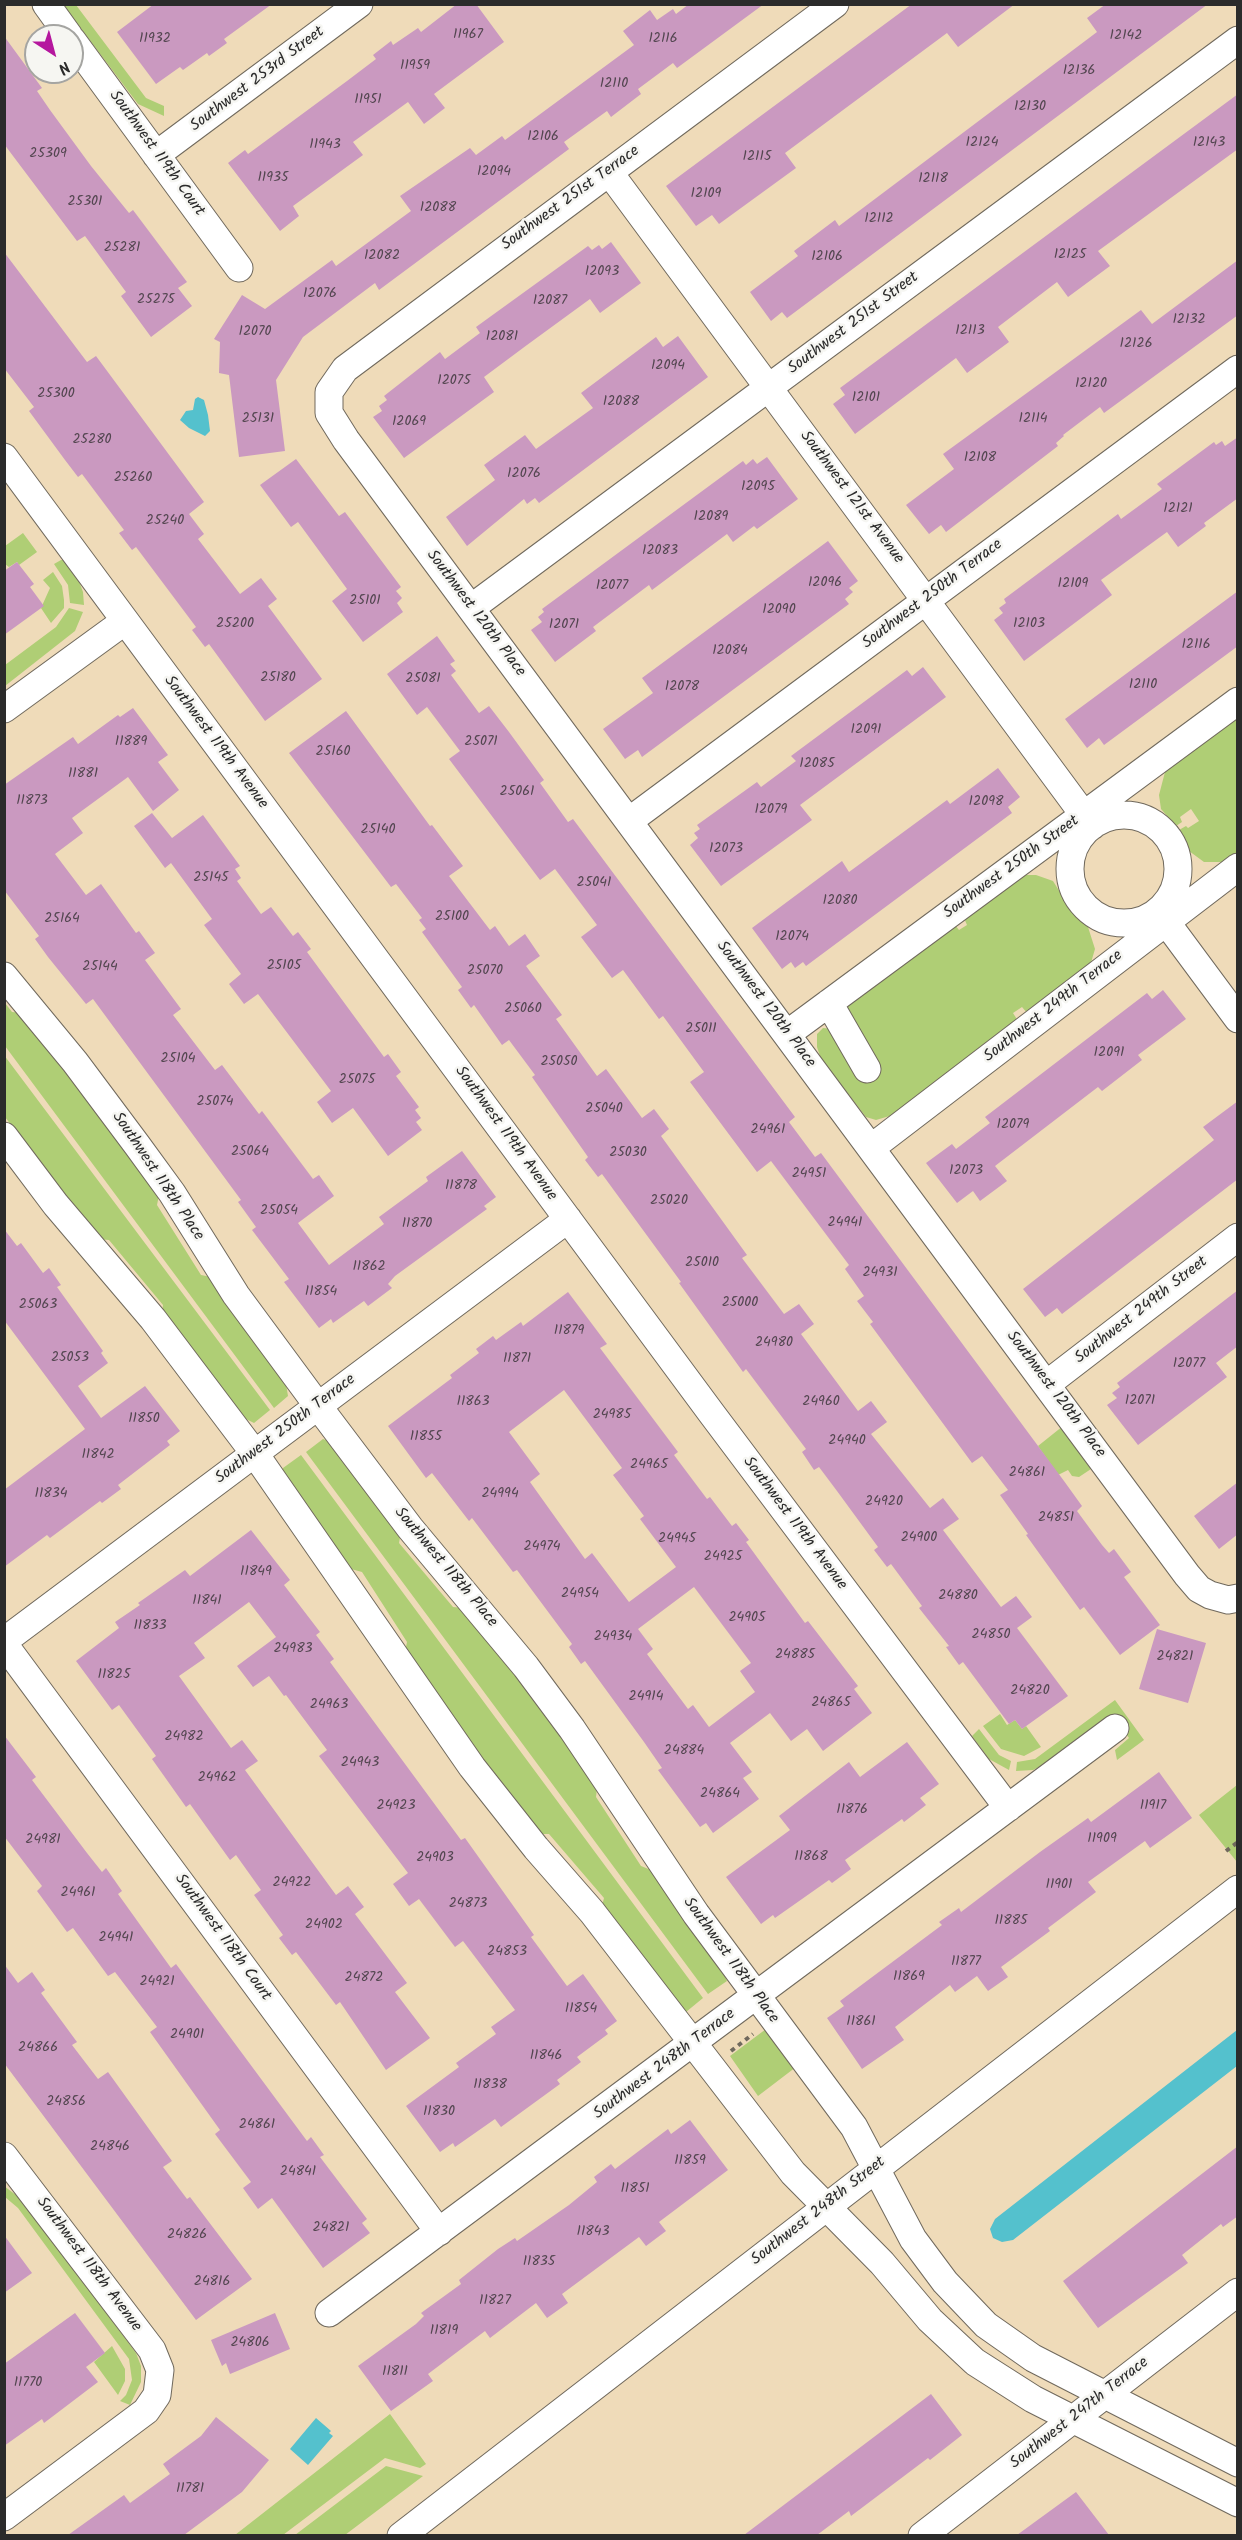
<!DOCTYPE html>
<html>
<head>
<meta charset="utf-8">
<style>
  body { margin:0 }
  #map { position:relative; width:1242px; height:2540px; overflow:hidden; background:#efdbb9; font-family:Kalam,sans-serif }
  canvas { display:block }
  .frame { position:absolute; inset:0; border:6px solid #2b2b2b; pointer-events:none }
  .north { position:absolute; left:24px; top:24px; width:60px; height:60px; box-sizing:border-box; background:#f6f6f2; border:2px solid #a5a5a2; border-radius:50%; rotate:144deg; font-size:16px; font-weight:700; line-height:24px; text-align:center; color:#2b2b2b }
  .north::after { content:''; display:block; margin:auto; width:21px; height:27px; background:#b5179e; clip-path:polygon(50% 0,100% 100%,50% 72%,0 100%) }
</style>
</head>
<body>
<div id="map">
<canvas width="1242" height="2540"></canvas>
<div class="frame"></div>
<div class="north">N</div>
</div>
<script>
const c = document.querySelector('canvas').getContext('2d');
c.lineJoin = 'round';
function paint(path, color) { c.fillStyle = color; c.fill(path, 'evenodd'); }
const toPath = rows => new Path2D(rows.map(r => 'M' + r).join(''));
function strokePath(path, color, width, dash) { c.strokeStyle = color; c.lineWidth = width; c.lineCap = dash ? 'butt' : 'round'; c.setLineDash(dash || []); c.stroke(path); }
function label(font, color, halo, rows, align = 'center') {
  c.font = font + ' Kalam,sans-serif'; c.lineWidth = 5; c.setLineDash([]); c.textBaseline = 'middle'; c.strokeStyle = halo; c.fillStyle = color; for (const [text, x, y, turn = 0] of rows) {
    c.save(); c.translate(x, y); c.rotate((+turn || 0) * Math.PI / 180); c.textAlign = isNaN(turn) ? turn : align; if (halo) c.strokeText(text, 0, 0); c.fillText(text, 0, 0); c.restore();
  }
}
const green = toPath([
  [63,5,76,5,146,98,164,106,164,116,138,104],
  [23,533,37,552,19,565,17,562,9,567,5,564,5,546],
  [61,560,65,560,77,576,83,592,84,605,70,603,68,585,54,564],
  [53,572,62,586,64,600,64,608,51,623,41,608,50,588,43,580],
  [69,608,83,612,75,631,5,686,5,665,56,627],
  [1237,717,1237,852,1223,862,1204,862,1189,851,1179,830,1186,826,1188,828,1199,821,1191,809,1180,817,1182,822,1176,826,1161,809,1159,795,1165,772,1170,767],
  [1026,875,1036,875,1053,881,1068,905,1088,927,1095,949,1090,966,1028,1014,1022,1007,1013,1013,1018,1021,893,1115,876,1120,866,1117,821,1059,817,1047,817,1034,823,1028,833,1029,848,1005,955,925,959,930,967,925,964,918],
  [5,1003,12,1012,22,1013,159,1195,157,1205,201,1275,211,1277,286,1384,288,1396,274,1408,5,1046],
  [4,1055,270,1410,254,1423,238,1415,162,1314,163,1305,109,1240,97,1239,5,1117],
  [1063,1426,1094,1467,1079,1477,1072,1476,1068,1470,1058,1475,1038,1446],
  [323,1439,328,1441,401,1532,399,1543,453,1607,463,1608,557,1728,597,1788,596,1797,641,1866,651,1870,724,1974,727,1981,708,1994,306,1452],
  [301,1455,703,1998,686,2012,681,2009,602,1906,604,1898,549,1834,539,1834,498,1783,405,1652,407,1642,362,1572,351,1569,283,1472,283,1468],
  [1115,1700,1144,1740,1117,1760,1115,1750,1129,1738,1111,1715,1047,1763,1033,1770,1016,1771,1017,1762,1035,1759],
  [1000,1714,1007,1725,1015,1720,1022,1729,1026,1726,1041,1747,1024,1756,1001,1749,983,1726],
  [979,1729,999,1755,1011,1761,1009,1770,989,1759,972,1736],
  [1237,1785,1237,1862,1199,1815],
  [766,2029,796,2067,758,2096,730,2056],
  [4,2186,24,2201,136,2353,141,2366,141,2382,130,2405,120,2401,126,2395,132,2380,129,2359,18,2208,5,2197],
  [112,2346,125,2369,125,2381,118,2395,94,2362],
  [390,2414,426,2464,420,2468,385,2458,283,2535,235,2535],
  [386,2466,423,2476,345,2535,295,2535]
]);
const water = toPath([
  [198,397,204,400,208,415,210,431,205,436,189,428,180,420,186,411,193,410,195,399],
  [1237,2030,1237,2066,1013,2240,1002,2242,993,2238,990,2229,995,2219],
  [316,2418,331,2431,329,2433,333,2436,308,2465,290,2449]
]);
const building = toPath([
  [154,4,272,4,224,39,227,43,209,56,207,53,183,70,180,67,156,84,117,32],
  [457,4,476,4,504,42,434,94,445,108,424,124,408,102,353,142,363,155,293,206,299,216,280,231,228,163,245,150,248,154,347,81,376,59,373,55,391,41,393,45,418,28,421,32],
  [689,4,764,4,677,68,673,63,638,89,641,94,611,117,607,111,564,142,569,149,379,290,375,283,303,337,276,380,285,451,239,457,229,375,219,373,220,342,214,339,242,295,265,309,332,260,336,266,411,211,400,196,470,148,476,155,502,136,505,140,634,45,623,31,650,10,657,20,673,9,676,14],
  [912,4,1015,4,958,47,947,33,785,153,796,168,719,224,712,215,696,226,666,186],
  [1106,4,1208,4,787,318,782,312,771,321,750,292,798,256,794,251,835,220,839,226,1097,32,1087,18],
  [4,36,42,88,37,91,50,110,91,166,129,213,133,210,187,282,178,288,192,306,151,337,121,296,126,292,85,236,77,241,4,144],
  [1238,94,1238,149,1098,251,1110,266,1068,297,1057,282,998,327,1009,342,967,373,956,358,855,434,833,404,845,395,840,388],
  [611,242,641,283,600,313,590,299,527,345,484,377,494,392,404,458,373,417,382,411,379,406,387,400,384,396,440,352,445,359,480,333,476,327,588,246,592,250,599,245,602,249],
  [4,252,87,362,96,356,204,502,189,514,204,534,198,539,240,594,261,578,277,599,268,606,322,679,265,721,209,644,205,647,192,630,196,627,136,547,132,550,119,533,124,530,82,474,78,477,65,460,29,411,34,407,4,368],
  [1238,260,1238,315,1104,413,1100,407,1063,435,1064,436,1056,443,1058,446,946,532,941,525,929,534,906,505,954,469,943,454,1141,310,1152,324],
  [678,336,708,377,539,503,535,498,527,504,524,499,467,546,446,517,495,480,484,465,525,435,536,449,593,408,581,393,656,337,663,347],
  [1238,437,1238,498,1204,523,1206,526,1178,547,1167,532,1101,580,1112,595,1024,661,994,620,1003,613,999,608,1006,603,1004,599,1118,514,1121,519,1162,489,1157,484,1214,442,1216,445,1222,441,1225,446],
  [767,457,798,499,757,529,754,526,733,542,727,534,652,590,649,585,593,627,596,631,555,662,531,630,542,622,538,617,544,612,542,609,743,461,746,465,753,459,757,464],
  [296,459,339,516,345,512,401,587,396,591,402,598,397,603,403,612,363,642,332,601,347,589,298,522,291,527,260,485],
  [828,541,858,581,849,588,853,592,845,599,849,604,642,757,638,750,625,759,603,729,653,693,642,678],
  [17,562,34,584,30,587,44,606,4,635,4,571],
  [1238,591,1238,646,1104,745,1099,738,1087,748,1065,719],
  [437,636,455,661,450,664,456,671,451,675,479,713,489,706,509,732,544,780,540,783,568,822,573,819,795,1117,789,1122,815,1157,821,1153,1064,1481,1082,1506,1077,1511,1102,1545,1109,1553,1114,1549,1131,1572,1124,1577,1160,1625,1120,1655,1084,1607,1080,1610,1026,1535,1028,1534,1000,1495,1008,1490,982,1456,972,1463,870,1324,873,1322,857,1301,864,1296,845,1269,849,1265,771,1161,757,1172,690,1082,704,1072,663,1016,659,1019,623,970,612,978,581,937,597,925,555,869,540,880,449,759,460,751,427,707,417,715,387,674],
  [923,667,946,697,800,805,812,820,721,886,690,845,698,838,694,833,700,829,697,825,757,782,761,787,796,761,791,756,907,670,912,676],
  [133,708,168,755,158,762,179,790,153,811,128,777,72,818,83,833,55,854,86,895,101,884,136,933,139,931,155,953,145,960,181,1009,173,1015,215,1070,222,1065,259,1114,262,1111,313,1179,319,1175,334,1196,298,1223,329,1265,384,1224,379,1217,428,1181,426,1177,462,1151,496,1197,484,1206,487,1209,395,1276,388,1284,392,1288,368,1306,364,1301,333,1323,331,1319,319,1328,284,1282,289,1279,252,1230,256,1227,238,1202,241,1200,93,999,86,1004,48,957,35,939,39,936,4,890,4,785,73,737,78,744,118,715,120,717],
  [346,711,430,826,432,825,463,866,449,876,490,930,495,926,509,946,525,934,540,956,526,966,562,1015,556,1019,597,1076,606,1069,642,1118,654,1109,669,1129,661,1136,747,1255,742,1258,784,1314,799,1304,814,1324,801,1334,858,1411,871,1401,887,1422,871,1434,930,1508,943,1498,959,1519,943,1530,1001,1607,1016,1596,1032,1617,1017,1628,1068,1696,1022,1729,1015,1720,1009,1724,963,1662,959,1665,946,1647,949,1646,919,1608,922,1606,891,1564,887,1567,874,1550,878,1547,837,1491,819,1467,814,1470,802,1452,806,1449,746,1369,743,1372,679,1283,681,1282,602,1174,598,1177,585,1160,588,1157,532,1077,535,1075,509,1040,502,1045,474,1005,471,1008,458,990,462,987,422,932,426,929,419,920,422,918,396,884,391,887,289,753],
  [998,768,1020,797,1008,807,1012,813,806,966,803,962,795,968,791,962,782,969,752,928,842,861,849,872,947,800,950,804],
  [152,813,172,838,203,815,240,866,235,869,241,878,237,881,261,914,271,907,293,936,298,932,311,949,307,952,384,1057,388,1054,401,1072,396,1076,419,1107,415,1110,421,1118,416,1122,422,1130,388,1156,353,1108,332,1123,317,1102,331,1091,258,994,244,1004,229,984,241,974,204,925,212,919,171,863,165,868,134,826],
  [1163,990,1186,1019,1138,1055,1142,1060,1102,1091,1098,1087,995,1166,1007,1181,980,1201,973,1191,957,1203,926,1163,952,1144,956,1149,990,1123,985,1117,1147,993,1152,999],
  [1238,1101,1238,1179,1062,1314,1057,1308,1045,1317,1023,1289,1214,1140,1203,1127],
  [4,1229,17,1246,21,1243,43,1273,49,1268,61,1285,57,1287,103,1351,101,1353,108,1363,78,1386,101,1418,145,1386,180,1431,167,1441,170,1445,118,1485,121,1489,102,1503,100,1501,50,1538,47,1535,4,1567,4,1490,85,1429,4,1320],
  [1238,1290,1238,1346,1216,1363,1227,1377,1138,1445,1107,1405,1117,1398,1112,1393,1120,1387,1117,1383],
  [568,1292,607,1344,600,1348,678,1452,674,1455,707,1499,710,1497,732,1526,736,1523,749,1540,746,1542,805,1623,808,1621,858,1686,854,1689,872,1713,823,1751,807,1729,791,1741,770,1713,730,1743,752,1772,743,1778,759,1799,713,1833,706,1823,700,1827,658,1770,662,1768,644,1742,585,1661,581,1664,569,1647,572,1644,517,1570,513,1572,472,1518,469,1521,432,1473,426,1478,388,1426,452,1378,450,1375,479,1353,476,1349,493,1336,496,1340,521,1322,523,1326],
  [564,1390,622,1468,613,1475,644,1516,640,1519,676,1567,629,1602,592,1553,585,1559,530,1482,540,1474,509,1432],
  [694,1587,751,1663,740,1671,755,1692,709,1727,693,1705,688,1709,647,1654,653,1649,638,1629],
  [1238,1482,1238,1534,1219,1549,1194,1516],
  [251,1530,290,1580,284,1585,320,1632,316,1635,334,1659,330,1662,461,1840,465,1838,534,1935,531,1937,567,1986,583,1974,617,2021,605,2030,608,2034,577,2057,581,2062,557,2080,560,2084,501,2127,495,2119,455,2147,453,2143,440,2152,406,2106,459,2067,456,2063,496,2034,491,2027,515,2010,463,1941,455,1947,419,1899,409,1906,393,1884,408,1873,319,1756,327,1750,286,1695,284,1696,269,1676,253,1687,237,1666,276,1637,249,1602,194,1643,205,1658,179,1676,231,1748,242,1740,258,1761,245,1770,336,1895,348,1886,364,1907,355,1914,407,1983,395,1992,430,2038,386,2070,340,2002,336,2005,296,1952,292,1955,279,1938,283,1935,254,1895,261,1890,236,1855,230,1860,190,1804,186,1807,152,1759,156,1756,119,1705,112,1710,76,1661,119,1628,115,1622,140,1605,138,1603,185,1570,190,1576],
  [1157,1629,1206,1643,1188,1703,1139,1689],
  [4,1735,36,1777,32,1780,87,1853,102,1872,106,1868,122,1891,118,1894,171,1968,176,1964,307,2141,311,2137,324,2155,320,2157,367,2219,362,2223,370,2233,323,2268,272,2198,258,2209,243,2188,251,2182,215,2134,220,2130,150,2032,157,2027,115,1972,108,1976,73,1928,67,1932,37,1891,42,1886,4,1836],
  [907,1742,939,1784,920,1798,926,1805,904,1822,902,1819,845,1860,851,1869,832,1883,829,1880,775,1918,773,1915,761,1924,726,1877,790,1830,779,1816,849,1762,860,1777],
  [1159,1772,1192,1818,1150,1848,1145,1841,1088,1882,1096,1892,1048,1928,1050,1931,1001,1967,1008,1977,988,1991,977,1976,955,1992,950,1985,895,2027,904,2040,862,2069,827,2018,844,2006,840,2001,942,1925,939,1922,959,1908,961,1912,1040,1852,1088,1818,1091,1822],
  [4,1964,18,1983,32,1972,45,1990,41,1993,77,2042,72,2045,98,2079,108,2072,172,2161,163,2167,187,2199,190,2197,252,2279,196,2320,4,2063],
  [690,2120,728,2170,659,2222,666,2231,646,2246,639,2237,562,2294,568,2303,547,2318,536,2303,490,2338,485,2331,428,2374,433,2381,391,2411,358,2366,416,2324,424,2316,421,2313,461,2284,459,2280,498,2249,515,2238,517,2241,569,2205,597,2182,594,2177,611,2164,615,2169,668,2129,671,2134],
  [1238,2146,1238,2216,1223,2227,1221,2224,1182,2255,1188,2263,1098,2328,1063,2281],
  [4,2235,32,2273,4,2293],
  [75,2313,105,2353,86,2367,98,2382,44,2423,42,2419,4,2446,4,2364],
  [275,2313,290,2349,230,2374,226,2363,222,2366,211,2340],
  [931,2394,962,2435,930,2460,928,2458,851,2516,849,2511,817,2535,744,2535],
  [216,2417,269,2460,242,2492,184,2535,68,2535,124,2495,130,2503,170,2474,163,2464,201,2436],
  [1076,2492,1109,2535,1017,2535]
]);
const path = toPath([
  [1167,835,1179,827],
  [1226,1851,1238,1842],
  [731,2051,753,2034]
]);
const minor = toPath([
  [46,4,69,36],
  [835,4,345,369,329,392,329,413,346,440,1187,1575,1199,1589,1210,1595,1228,1600,1238,1598],
  [72,40,239,268],
  [156,155,359,4],
  [609,172,1092,826],
  [4,457,712,1414,1008,1808],
  [471,608,1238,40],
  [4,709,125,621],
  '1070 869a54 54 0 1 1 108 0a54 54 0 1 1-108 0Z',
  [629,821,1238,369],
  [1158,911,1238,1019],
  [4,976,75,1062,137,1145,172,1193,236,1295,318,1406,410,1528,526,1667,572,1729,696,1914,854,2127,913,2239,945,2282,986,2325,1033,2358,1238,2463],
  [829,1003,867,1069],
  [787,1034,1238,701],
  [4,1136,56,1205,153,1319,255,1454,472,1767,536,1848,592,1912,793,2173,882,2263,930,2320,975,2362,1033,2399,1238,2503],
  [871,1148,1238,867],
  [1047,1384,1238,1237],
  [4,1641,568,1219],
  [4,1644,439,2232],
  [4,2156,152,2350,160,2370,157,2395,146,2411,4,2517],
  [329,2313,1115,1728],
  [401,2536,1238,1889],
  [922,2536,1238,2292]
]);
const numberNames = [
  ["11967",468,36],
  ["12142",1126,37],
  ["11932",155,40],
  ["12116",663,40],
  ["11959",415,67],
  ["12136",1079,72],
  ["12110",614,85],
  ["11951",368,101],
  ["12130",1030,108],
  ["12106",543,138],
  ["12124",982,144],
  ["12143",1209,144],
  ["11943",325,146],
  ["25309",48,155],
  ["12115",757,158],
  ["12094",494,173],
  ["11935",273,179],
  ["12118",933,180],
  ["12109",706,195],
  ["25301",85,203],
  ["12088",438,209],
  ["12112",879,220],
  ["25281",122,249],
  ["12125",1070,256],
  ["12082",382,257],
  ["12106",827,258],
  ["12093",602,273],
  ["12076",320,295],
  ["25275",156,301],
  ["12087",550,302],
  ["12132",1189,321],
  ["12113",970,332],
  ["12070",255,333],
  ["12081",502,338],
  ["12126",1136,345],
  ["12094",668,367],
  ["12075",454,382],
  ["12120",1091,385],
  ["25300",56,395],
  ["12101",866,399],
  ["12088",621,403],
  ["25131",258,420],
  ["12114",1033,420],
  ["12069",409,423],
  ["25280",92,441],
  ["12108",980,459],
  ["12076",524,475],
  ["25260",133,479],
  ["12095",758,488],
  ["12121",1178,510],
  ["12089",711,518],
  ["25240",165,522],
  ["12083",660,552],
  ["12096",825,584],
  ["12109",1073,585],
  ["12077",612,587],
  ["25101",365,602],
  ["12090",779,611],
  ["25200",235,625],
  ["12103",1029,625],
  ["12071",564,626],
  ["12116",1196,646],
  ["12084",730,652],
  ["25180",278,679],
  ["25081",423,680],
  ["12110",1143,686],
  ["12078",682,688],
  ["12091",866,731],
  ["11889",131,743],
  ["25071",481,743],
  ["25160",333,753],
  ["12085",817,765],
  ["11881",83,775],
  ["25061",517,793],
  ["11873",32,802],
  ["12098",986,803],
  ["12079",771,811],
  ["25140",378,831],
  ["12073",726,850],
  ["25145",211,879],
  ["25041",594,884],
  ["12080",840,902],
  ["25100",452,918],
  ["25164",62,920],
  ["12074",792,938],
  ["25105",284,967],
  ["25144",100,968],
  ["25070",485,972],
  ["25060",523,1010],
  ["25011",701,1030],
  ["12091",1109,1054],
  ["25104",178,1060],
  ["25050",559,1063],
  ["25075",357,1081],
  ["25074",215,1103],
  ["25040",604,1110],
  ["12079",1013,1126],
  ["24961",768,1131],
  ["25064",250,1153],
  ["25030",628,1154],
  ["12073",966,1172],
  ["24951",809,1175],
  ["11878",461,1187],
  ["25020",669,1202],
  ["25054",279,1212],
  ["24941",845,1224],
  ["11870",417,1225],
  ["25010",702,1264],
  ["11862",369,1268],
  ["24931",880,1274],
  ["11854",321,1293],
  ["25000",740,1304],
  ["25063",38,1306],
  ["11879",569,1332],
  ["24980",774,1344],
  ["25053",70,1359],
  ["11871",517,1360],
  ["12077",1189,1365],
  ["12071",1140,1402],
  ["11863",473,1403],
  ["24960",821,1403],
  ["24985",612,1416],
  ["11850",144,1420],
  ["11855",426,1438],
  ["24940",847,1442],
  ["11842",98,1456],
  ["24965",649,1466],
  ["24861",1027,1474],
  ["11834",51,1495],
  ["24994",500,1495],
  ["24920",884,1503],
  ["24851",1056,1519],
  ["24900",919,1539],
  ["24945",677,1540],
  ["24974",542,1548],
  ["24925",723,1558],
  ["11849",256,1573],
  ["24954",580,1595],
  ["24880",958,1597],
  ["11841",207,1602],
  ["24905",747,1619],
  ["11833",150,1627],
  ["24850",991,1636],
  ["24934",613,1638],
  ["24983",293,1650],
  ["24885",795,1656],
  ["24821",1175,1658],
  ["11825",114,1676],
  ["24820",1030,1692],
  ["24914",646,1698],
  ["24865",831,1704],
  ["24963",329,1706],
  ["24982",184,1738],
  ["24884",684,1752],
  ["24943",360,1764],
  ["24962",217,1779],
  ["24864",720,1795],
  ["24923",396,1807],
  ["11917",1153,1807],
  ["11876",852,1811],
  ["11909",1102,1840],
  ["24981",43,1841],
  ["11868",811,1858],
  ["24903",435,1859],
  ["24922",292,1884],
  ["11901",1059,1886],
  ["24961",78,1894],
  ["24873",468,1905],
  ["11885",1011,1922],
  ["24902",324,1926],
  ["24941",116,1939],
  ["24853",507,1953],
  ["11877",966,1963],
  ["11869",909,1978],
  ["24872",364,1979],
  ["24921",157,1983],
  ["11854",581,2010],
  ["11861",861,2023],
  ["24901",187,2036],
  ["24866",38,2049],
  ["11846",546,2057],
  ["11838",490,2086],
  ["24856",66,2103],
  ["11830",439,2113],
  ["24861",257,2126],
  ["24846",110,2148],
  ["11859",690,2162],
  ["24841",298,2173],
  ["11851",635,2190],
  ["24821",331,2229],
  ["11843",593,2233],
  ["24826",187,2236],
  ["11835",539,2263],
  ["24816",212,2283],
  ["11827",495,2302],
  ["11819",444,2332],
  ["24806",250,2344],
  ["11811",395,2373],
  ["11770",28,2384],
  ["11781",190,2490]
];
const streetNames = [
  ["Southwest 253rd Street",258,80,-37],
  ["Southwest 119th Court",156,154,54],
  ["Southwest 251st Terrace",571,199,-36],
  ["Southwest 251st Street",854,324,-37],
  ["Southwest 121st Avenue",851,498,53],
  ["Southwest 250th Terrace",933,595,-37],
  ["Southwest 120th Place",475,614,53],
  ["Southwest 119th Avenue",215,743,53],
  ["Southwest 250th Street",1012,868,-36],
  ["Southwest 120th Place",765,1005,53],
  ["Southwest 249th Terrace",1054,1007,-38],
  ["Southwest 119th Avenue",505,1134,54],
  ["Southwest 118th Place",157,1177,56],
  ["Southwest 249th Street",1142,1311,-38],
  ["Southwest 120th Place",1055,1395,53],
  ["Southwest 250th Terrace",286,1430,-37],
  ["Southwest 119th Avenue",794,1524,53],
  ["Southwest 118th Place",445,1568,50],
  ["Southwest 118th Court",222,1938,54],
  ["Southwest 118th Place",730,1961,54],
  ["Southwest 248th Terrace",665,2065,-37],
  ["Southwest 248th Street",819,2212,-38],
  ["Southwest 118th Avenue",88,2265,53],
  ["Southwest 247th Terrace",1080,2414,-38]
];
paint(green, '#afce75');
paint(water, '#54c1cd');
paint(building, '#ca99c0');
strokePath(minor, '#70695d', 29);
strokePath(path, '#70695d', 4, [4.5, 4.5]);
strokePath(minor, '#fff', 27);
label('14px', '#534650', null, numberNames);
label('16px', '#2b2b2b', '#f6f6f2', streetNames);
</script>
</body>
</html>
